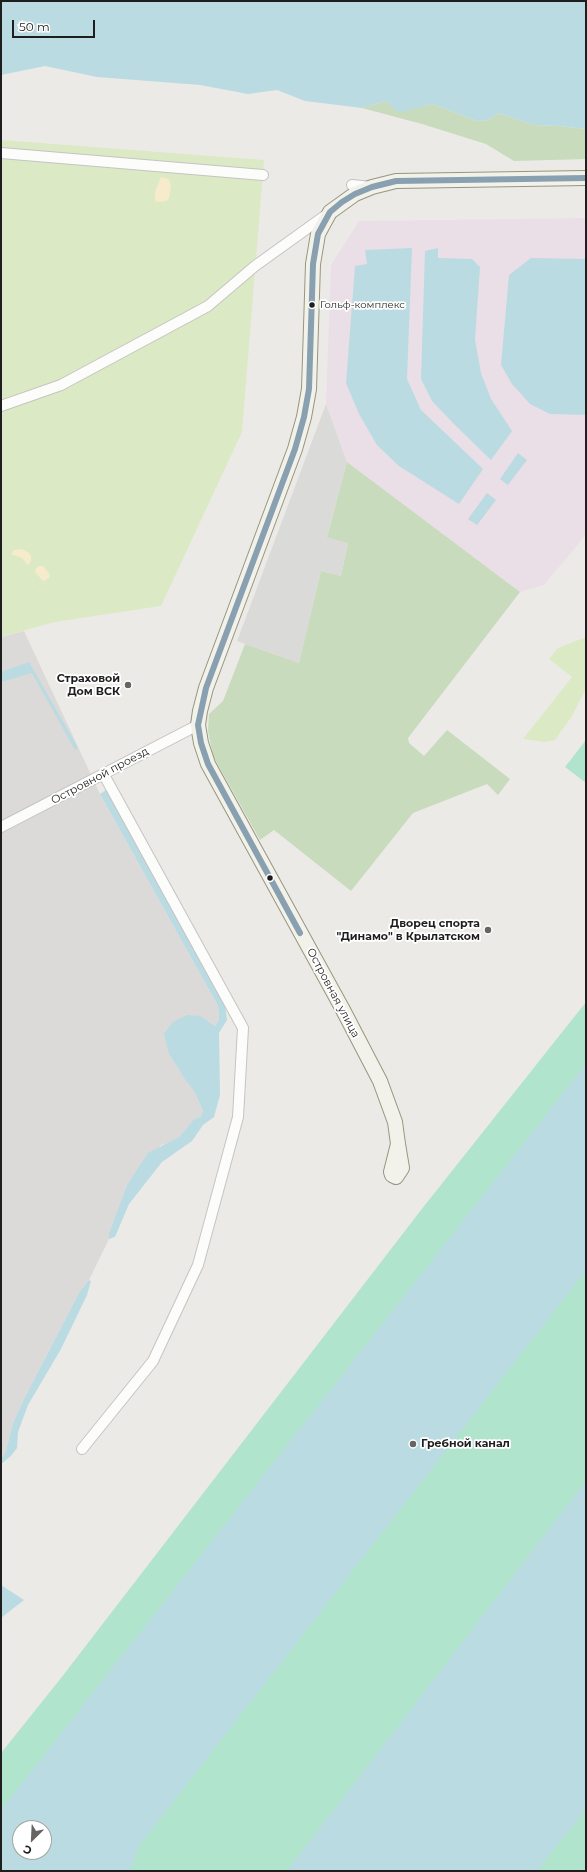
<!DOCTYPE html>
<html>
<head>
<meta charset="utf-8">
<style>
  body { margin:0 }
  #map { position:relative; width:587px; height:1872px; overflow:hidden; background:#eceae7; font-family:Montserrat,sans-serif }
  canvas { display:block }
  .frame { position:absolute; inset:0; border:2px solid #1e1e1e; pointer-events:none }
  .north { position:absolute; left:12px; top:1820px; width:40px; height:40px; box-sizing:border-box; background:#fff; border:1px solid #a5a5a5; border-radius:50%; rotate:204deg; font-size:11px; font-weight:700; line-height:16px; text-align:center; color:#1e1e1e }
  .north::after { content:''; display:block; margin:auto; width:14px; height:18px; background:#666564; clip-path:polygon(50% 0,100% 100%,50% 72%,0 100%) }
  .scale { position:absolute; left:12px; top:20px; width:83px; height:18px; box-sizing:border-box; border:2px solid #1e1e1e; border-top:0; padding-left:5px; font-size:12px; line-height:14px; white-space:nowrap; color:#1e1e1e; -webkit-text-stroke:3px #fff; paint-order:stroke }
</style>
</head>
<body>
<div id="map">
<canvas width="587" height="1872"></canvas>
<div class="frame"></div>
<div class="north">С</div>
<div class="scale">50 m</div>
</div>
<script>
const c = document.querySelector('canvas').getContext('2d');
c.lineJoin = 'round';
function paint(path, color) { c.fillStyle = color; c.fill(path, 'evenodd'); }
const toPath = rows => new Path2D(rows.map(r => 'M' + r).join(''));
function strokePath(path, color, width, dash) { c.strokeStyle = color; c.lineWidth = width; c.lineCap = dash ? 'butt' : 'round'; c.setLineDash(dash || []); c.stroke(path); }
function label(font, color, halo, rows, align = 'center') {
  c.font = font + ' Montserrat,sans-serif'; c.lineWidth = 3.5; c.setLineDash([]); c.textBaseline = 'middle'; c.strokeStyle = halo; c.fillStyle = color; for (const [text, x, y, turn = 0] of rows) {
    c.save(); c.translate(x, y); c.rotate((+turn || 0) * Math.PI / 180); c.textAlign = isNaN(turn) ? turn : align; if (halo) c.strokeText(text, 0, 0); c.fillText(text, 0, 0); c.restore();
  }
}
const residential = toPath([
  [24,631,100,794,218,1006,219,1020,215,1026,201,1016,169,1054,186,1081,194,1091,203,1111,201,1117,194,1119,179,1137,169,1143,161,1145,127,1185,109,1233,109,1239,89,1280,80,1291,25,1397,13,1423,6,1451,1,1459,1,637]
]);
const industrial = toPath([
  [586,218,586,535,544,585,520,592,347,462,326,404,331,265,359,221]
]);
const religious = toPath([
  [326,404,347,462,327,536,348,542,341,576,321,571,299,663,237,641]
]);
const grass = toPath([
  [1,140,264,160,242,432,161,606,55,622,1,637],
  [586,637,586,689,572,716,555,740,544,742,523,739,572,677,549,659,558,648]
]);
const forest = toPath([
  [386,101,399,112,432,104,477,121,489,120,498,113,534,125,559,126,586,129,586,159,514,161,486,144,422,124,362,108],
  [347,462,520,592,408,738,409,743,424,756,447,730,510,779,498,795,487,784,413,813,351,891,274,830,260,840,213,756,208,731,209,714,223,701,245,644,299,663,321,571,341,576,348,543,327,537]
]);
const sand = toPath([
  [161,177,169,179,171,186,169,198,166,201,158,202,155,201,155,192],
  [22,549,29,553,31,556,31,561,28,565,22,558,11,554,14,550],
  [39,566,43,566,49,573,50,577,46,580,43,581,35,572,36,568]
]);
const pitch = toPath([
  [586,740,586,783,565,767],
  [586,1002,586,1871,1,1871,1,1753,61,1678,421,1210],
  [20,1828,44,1828,44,1852,20,1852]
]);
const water = toPath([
  [1,1,586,1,586,129,559,126,534,125,498,113,489,120,477,121,432,104,399,113,386,101,362,108,305,101,277,90,248,94,200,85,97,77,45,66,1,75],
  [412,248,407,379,421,410,483,469,459,504,399,466,377,445,359,414,346,383,355,266,367,264,365,250],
  [438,248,438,258,472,259,480,267,475,340,481,373,491,399,512,431,491,460,454,424,432,401,421,379,425,251],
  [531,258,586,259,586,415,550,414,530,404,512,384,501,365,509,275],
  [518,453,527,460,508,485,500,479],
  [487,493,496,500,477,525,468,519],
  [29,662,78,748,75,750,32,673,1,682,1,672],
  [106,790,225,1004,227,1020,219,1033,220,1095,214,1117,203,1125,192,1141,162,1162,129,1204,115,1237,109,1239,109,1233,127,1185,148,1153,179,1137,194,1119,201,1117,203,1111,194,1091,186,1081,169,1054,164,1034,173,1022,187,1015,201,1016,215,1026,219,1020,218,1006,100,794],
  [586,1064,586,1270,139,1846,130,1871,1,1871,1,1810],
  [20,1828,44,1828,44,1852,20,1852],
  [89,1280,91,1281,87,1295,61,1349,28,1405,18,1432,17,1448,11,1456,1,1464,1,1459,6,1451,13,1423,25,1397,80,1291],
  [586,1481,586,1809,537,1871,287,1871],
  [1,1585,24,1600,1,1618]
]);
const street = toPath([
  [1,153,263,175],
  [352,185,371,187],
  [1,406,61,385,208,306,255,266,326,215],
  [1,827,198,725],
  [82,1449,153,1361,198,1265,238,1117,243,1028,104,775]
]);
const secondary = toPath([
  [398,1144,391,1172,392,1175,396,1177,402,1168,398,1144,395,1122,380,1081,342,1008,208,764,201,743,198,725,200,711,206,688,295,449,304,417,309,389,313,264,318,234,330,212,355,194,372,187,396,181,586,178]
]);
const bus1 = toPath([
  [300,933,208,764,201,743,198,725,206,688,295,449,304,417,309,389,313,264,318,234,330,212,342,202,355,194,372,187,396,181,586,178]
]);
const markers = [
  [312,305,3.5,"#1e1e1e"],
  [128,685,4,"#666564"],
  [270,878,3.5,"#1e1e1e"],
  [488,930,4,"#666564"],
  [413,1444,4,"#666564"]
];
const busNames = [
  ["Гольф-комплекс",320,305]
];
const poiNames = [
  ["Страховой",120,679],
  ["Дом ВСК",120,692],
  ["Дворец спорта",480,924],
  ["\"Динамо\" в Крылатском",480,937],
  ["Гребной канал",421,1444,"left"]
];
const streetNames = [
  ["Островной проезд",100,776,-28],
  ["Островная улица",333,993,62]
];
paint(residential, '#dbdad8');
paint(industrial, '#eadfe6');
paint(religious, '#dadad8');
paint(grass, '#dbeac5');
paint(forest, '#c8dbbc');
paint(sand, '#f6ebca');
paint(pitch, '#b1e4cc');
paint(water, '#badbe1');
strokePath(street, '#c5c4c3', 12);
strokePath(secondary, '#96967e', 16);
strokePath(street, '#fcfcfb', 10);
strokePath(secondary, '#f3f2ea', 14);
strokePath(bus1, '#89a0b0', 6);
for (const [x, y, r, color] of markers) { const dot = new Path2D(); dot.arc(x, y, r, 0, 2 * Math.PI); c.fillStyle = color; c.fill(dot); strokePath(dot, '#fff', 1.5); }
label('10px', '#1e1e1e', '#fff', busNames, 'left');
label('bold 11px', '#1e1e1e', '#fff', poiNames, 'right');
label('11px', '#1e1e1e', '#fff', streetNames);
</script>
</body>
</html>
